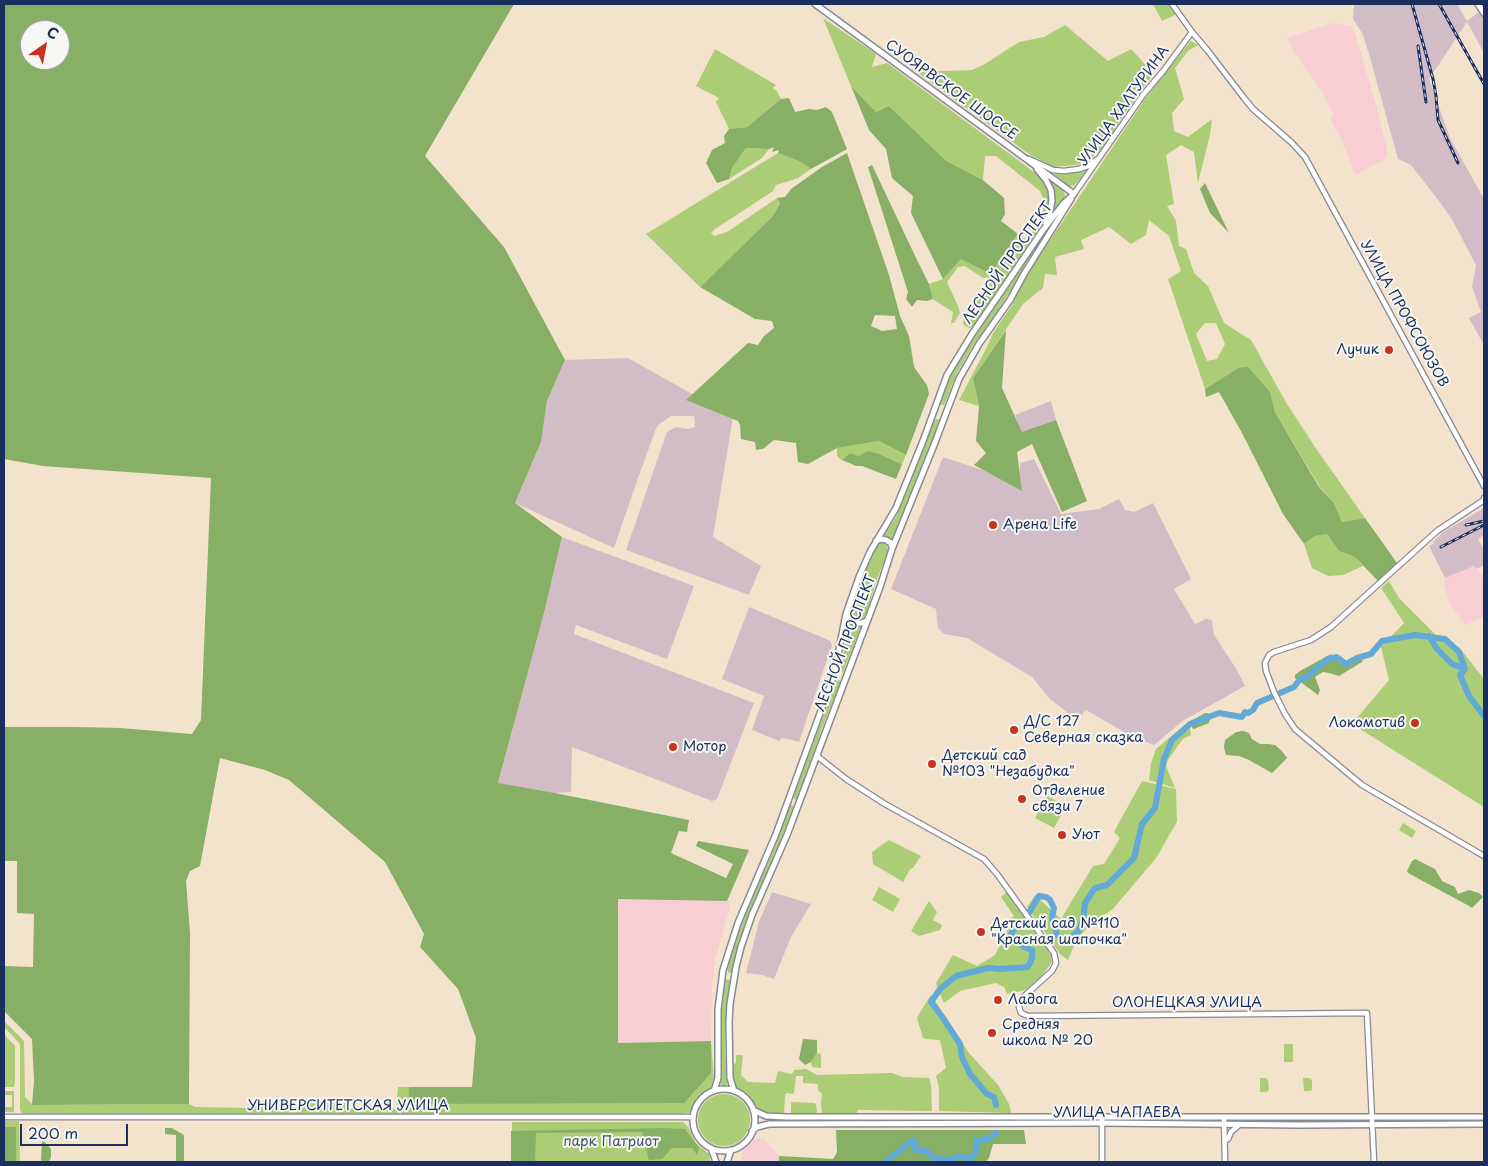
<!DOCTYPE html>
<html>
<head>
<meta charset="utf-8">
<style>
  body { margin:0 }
  #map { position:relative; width:1488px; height:1166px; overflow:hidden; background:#f3e3cc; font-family:"Playpen Sans",sans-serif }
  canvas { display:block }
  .frame { position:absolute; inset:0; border:5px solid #1b2f5e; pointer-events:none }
  .north { position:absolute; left:20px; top:20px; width:50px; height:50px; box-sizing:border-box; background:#f6f6f2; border:1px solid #9ea6b7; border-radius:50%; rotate:33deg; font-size:14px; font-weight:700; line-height:20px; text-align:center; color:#1b2f5e }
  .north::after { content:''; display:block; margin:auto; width:18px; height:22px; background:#c8321e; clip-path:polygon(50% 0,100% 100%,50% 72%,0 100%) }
  .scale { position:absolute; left:20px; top:1124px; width:108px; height:22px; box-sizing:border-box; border:2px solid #1b2f5e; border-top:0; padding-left:6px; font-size:15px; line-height:18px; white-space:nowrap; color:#1b2f5e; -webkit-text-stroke:4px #f6f6f2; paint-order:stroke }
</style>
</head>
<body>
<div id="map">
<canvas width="1488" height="1166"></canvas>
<div class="frame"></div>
<div class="north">С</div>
<div class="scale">200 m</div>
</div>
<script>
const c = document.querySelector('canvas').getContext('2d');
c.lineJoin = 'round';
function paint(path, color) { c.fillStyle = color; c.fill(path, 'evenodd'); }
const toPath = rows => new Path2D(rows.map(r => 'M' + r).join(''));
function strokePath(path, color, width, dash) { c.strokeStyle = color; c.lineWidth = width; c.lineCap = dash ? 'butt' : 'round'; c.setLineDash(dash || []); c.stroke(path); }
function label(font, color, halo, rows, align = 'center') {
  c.font = font + ' "Playpen Sans",sans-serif'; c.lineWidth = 4; c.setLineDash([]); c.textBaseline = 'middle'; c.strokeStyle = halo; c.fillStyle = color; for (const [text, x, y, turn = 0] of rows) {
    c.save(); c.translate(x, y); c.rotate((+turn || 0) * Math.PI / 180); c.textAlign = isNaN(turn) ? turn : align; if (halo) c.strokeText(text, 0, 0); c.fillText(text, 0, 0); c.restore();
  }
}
const built = toPath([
  [1332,23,1351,26,1354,29,1375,101,1387,150,1386,157,1378,163,1355,175,1341,138,1330,119,1333,114,1324,95,1294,52,1287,38],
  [1474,566,1480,574,1482,573,1484,577,1482,578,1484,582,1484,617,1465,625,1451,606,1444,585,1445,578],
  [618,898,729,901,730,907,715,961,712,988,711,1041,618,1043],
  [756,1138,764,1139,779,1156,779,1162,742,1162,743,1151]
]);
const industrial = toPath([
  [1354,4,1457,4,1467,21,1480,11,1484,18,1484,53,1467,22,1429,79,1450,138,1484,199,1484,345,1469,318,1481,312,1472,287,1476,265,1453,221,1439,201,1411,165,1398,159,1369,54,1362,33,1353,19],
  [628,358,733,417,713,537,761,566,749,595,626,550,667,432,676,427,687,429,695,427,694,416,671,416,657,426,638,478,614,548,515,503,541,442,547,401,565,360],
  [1051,401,1056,420,1022,433,1015,415],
  [943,457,988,472,1020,486,1020,463,1034,459,1061,514,1099,509,1119,499,1125,510,1134,512,1153,503,1191,579,1174,589,1195,624,1206,619,1212,620,1214,635,1237,670,1245,686,1184,720,1154,745,1131,736,1086,710,1077,720,1050,699,1032,677,967,638,944,634,938,628,936,609,891,589],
  [1484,508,1484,535,1478,539,1484,549,1484,565,1477,569,1474,566,1445,578,1429,546,1433,544,1435,540,1443,532],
  [562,537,694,586,667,659,576,625,574,634,754,703,717,799,712,801,572,747,571,792,555,793,498,784,544,613],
  [749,607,826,639,830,641,832,645,799,742,788,739,782,738,779,741,752,730,764,696,722,679],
  [772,892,811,904,791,937,774,979,762,975,746,973,759,922]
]);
const green = toPath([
  [1153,4,1170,4,1177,14,1162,21],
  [823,18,876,54,872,67,887,63,1038,175,1046,186,1049,195,1048,209,1043,223,973,326,969,328,965,326,963,323,964,317,992,281,988,277,983,278,965,266,958,267,947,282,958,306,960,313,954,323,951,323,953,312,933,299,929,284,943,279,961,258,991,274,1018,234,1027,240,1043,214,1043,198,1040,191,996,156,985,156,983,180,946,162,889,106,876,112,851,86],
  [1065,25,1108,61,1131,49,1154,74,1137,95,1100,151,1083,164,1054,167,1029,154,917,72,972,70,985,64,1019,42,1044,37],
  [1191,41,1198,45,1188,51,1175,68,1184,99,1172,113,1174,131,1188,137,1212,119,1210,135,1198,183,1194,152,1181,145,1166,155,1174,204,1167,206,1176,221,1179,246,1186,249,1194,273,1208,286,1224,323,1251,340,1287,404,1317,450,1365,518,1342,522,1334,503,1320,487,1275,412,1270,392,1238,368,1205,389,1168,279,1181,271,1169,236,1149,220,1146,235,1131,244,1109,227,1081,240,1084,249,1055,257,1057,275,1045,274,1043,288,1023,304,973,378,979,406,959,400,987,347,993,333,1011,307,1026,276,1145,99,1189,43],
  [1205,323,1216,323,1225,344,1217,359,1207,361,1196,334],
  [715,49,776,85,773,88,777,91,781,99,747,127,729,129,716,102,719,98,696,86],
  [746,148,769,149,762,158,729,179,732,168],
  [778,153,801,162,811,169,798,178,776,185,773,191,715,229,711,233,714,236,727,232,777,198,780,202,772,217,700,287,646,234],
  [1089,168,1075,185,1069,186,1054,174,1065,173],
  [1048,179,1063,190,1065,195,1064,199,1052,214,1054,204,1053,194],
  [1064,205,1026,263,998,312,974,344,957,373,944,405,941,405,940,403,947,383,961,357],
  [937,419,939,420,939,423,932,442,925,457,893,541,887,537,882,537,895,519,901,505,934,420],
  [879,441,906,455,902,464,879,454,859,456,850,453,842,460,837,456,837,448],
  [1327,534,1339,551,1355,557,1363,566,1343,575,1328,576,1312,568,1304,544,1315,536],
  [878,543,884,543,887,546,888,551,877,579,866,615,864,618,860,620,856,620,853,617,851,612,862,575,875,546],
  [1389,581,1399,598,1442,641,1459,647,1484,679,1484,807,1352,724,1389,680,1381,647,1404,623,1381,588],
  [849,621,852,625,861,626,843,673,840,671],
  [839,680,841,682,822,728,810,766,797,798,795,800,793,796,837,681],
  [1186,724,1190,729,1191,735,1183,739,1177,747,1168,760,1166,766,1175,788,1149,780,1151,763,1156,749],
  [1142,781,1176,789,1177,822,1156,858,1113,909,1098,919,1077,938,1068,960,1061,955,1056,948,1027,907,1035,895,1061,919,1093,866,1104,864,1120,838,1114,832],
  [1047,796,1066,806,1054,828,1035,818],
  [790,804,792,806,794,806,770,868,752,907,735,957,732,972,729,973,727,970,743,920,775,847],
  [1403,823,1416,831,1412,838,1399,830],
  [889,840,921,856,913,868,910,869,903,882,873,864,872,852],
  [879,887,900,899,893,912,872,900],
  [1007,892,1051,955,1052,962,1041,977,1026,990,1007,994,1004,987,996,983,960,991,944,1003,939,992,936,983,953,955,977,966,995,955,1008,929,1004,923,1014,916,1001,897],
  [929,901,937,912,933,920,942,925,940,930,919,936,911,931],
  [728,979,730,981,726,1014,725,1050,727,1086,721,1086,721,1018,725,980],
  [930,996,932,996,969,1053,998,1085,1009,1104,1011,1113,939,1111,939,1088,936,1076,946,1068,940,1040,926,1039,923,1038,917,1018],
  [4,1021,24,1041,25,1097,33,1105,189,1104,195,1107,247,1108,249,1104,345,1103,345,1109,377,1110,388,1108,396,1109,398,1087,409,1087,409,1104,711,1073,711,1041,714,1078,710,1089,703,1094,696,1102,693,1109,688,1113,679,1114,25,1115,21,1112,20,1108,20,1044,4,1027],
  [4,1034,15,1046,15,1082,14,1087,4,1087],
  [1284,1044,1293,1044,1293,1062,1284,1062],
  [817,1053,821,1054,821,1068,812,1067,811,1062],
  [736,1055,743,1055,741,1075,748,1082,775,1083,778,1071,792,1074,794,1070,806,1069,817,1075,892,1073,903,1077,929,1078,931,1085,932,1111,858,1110,856,1114,822,1114,821,1102,822,1094,818,1090,818,1084,803,1083,803,1076,796,1076,794,1093,792,1094,787,1093,785,1095,784,1114,763,1112,759,1109,757,1110,747,1095,737,1088,734,1083,733,1076,734,1064,736,1063],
  [1260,1078,1266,1078,1268,1080,1269,1090,1266,1092,1260,1092],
  [1303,1078,1309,1078,1312,1080,1312,1090,1309,1091,1304,1091],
  [4,1091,14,1091,14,1112,4,1112,4,1107,12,1107,12,1095,4,1095],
  '698 1120a26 26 0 1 1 52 0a26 26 0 1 1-52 0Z',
  [791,1102,815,1103,816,1105,817,1112,816,1113,791,1113],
  [4,1121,19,1121,20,1162,16,1162,16,1128,4,1127],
  [512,1122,683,1122,689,1128,696,1143,709,1154,710,1162,512,1162]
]);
const forest = toPath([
  [4,4,514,4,425,156,504,247,565,360,547,401,541,442,515,503,562,537,544,613,498,783,555,793,689,820,687,832,679,831,671,853,726,878,733,864,696,846,698,841,749,850,727,901,618,899,618,1043,711,1041,711,1073,684,1103,408,1104,409,1087,472,1087,476,1038,458,989,420,947,424,934,385,862,289,780,265,770,220,758,200,866,190,871,186,881,190,933,189,1104,32,1105,34,1081,32,1039,4,1011,4,966,33,967,34,914,17,913,17,861,4,861,4,727,77,727,120,728,192,734,201,720,211,478,43,466,4,459],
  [30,30,60,30,60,60,30,60],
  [851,86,876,112,889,106,946,161,983,180,1004,198,1005,214,1001,221,1018,234,991,274,961,259,943,279,911,213,913,196,892,178,886,149,869,130],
  [789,98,795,112,809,109,817,110,826,107,832,112,847,149,811,169,801,162,778,153,779,150,772,152,774,147,769,149,746,148,732,168,729,179,717,183,706,163,712,150,725,143,724,136,729,129,747,127,781,99],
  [847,153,889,275,900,316,909,336,914,367,927,385,929,394,906,455,879,441,837,448,808,464,798,462,796,443,774,440,763,449,756,450,755,442,741,439,740,425,738,421,686,400,748,343,758,345,764,336,774,328,772,321,755,319,700,287,772,217,780,203,777,198,785,197,791,189,822,167],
  [875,315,895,316,897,329,882,331,871,326],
  [872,165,918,262,929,284,933,299,927,301,917,300,912,307,906,299,908,292,868,167],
  [1205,183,1229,233,1210,213,1200,189],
  [1006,330,1002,388,1022,432,1056,420,1087,501,1062,512,1032,444,1017,452,1022,491,974,465,986,453,976,441,979,406,973,378],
  [1248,367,1270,392,1275,412,1319,487,1334,503,1342,522,1365,518,1397,563,1378,581,1355,557,1339,551,1327,534,1315,536,1304,544,1283,514,1242,433,1219,392,1206,397,1205,389,1238,368],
  [868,451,879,454,902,464,896,479,862,466,856,466,842,460,850,453,859,456],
  [1331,654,1346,666,1360,658,1363,660,1362,662,1339,676,1329,673,1323,672,1315,677,1320,690,1318,695,1295,678,1295,675,1300,671],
  [1205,713,1208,713,1210,719,1209,723,1194,729,1192,728,1191,721],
  [1243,731,1249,733,1252,739,1260,744,1268,744,1275,745,1282,751,1287,758,1272,773,1249,760,1239,756,1226,755,1224,747,1225,740,1236,732],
  [1415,859,1435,869,1442,881,1455,887,1458,894,1469,890,1479,893,1483,897,1472,908,1469,906,1408,873,1407,871,1412,861],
  [803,1039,817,1040,817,1053,811,1062,805,1065,799,1059],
  [4,1127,16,1127,16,1162,4,1162],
  [165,1128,172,1128,184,1135,184,1162,176,1162,176,1135,165,1134],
  [664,1128,685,1129,699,1148,697,1155,692,1148,672,1148,662,1159,649,1160,642,1132,536,1133,535,1162,511,1162,511,1131],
  [836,1130,1024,1130,1026,1144,993,1144,989,1158,986,1162,779,1162,779,1156,833,1159,837,1152],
  [42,1139,51,1149,51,1157,49,1162,41,1162]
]);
const river = toPath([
  [1429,636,1437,649,1452,664,1465,669],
  [996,1105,994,1097,987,1094,970,1074,962,1057,960,1044,943,1018,931,1002,940,989,956,976,988,968,1000,969,1028,967,1032,958,1032,950,1024,947,1011,936,1013,930,1019,926,1024,921,1039,896,1046,897,1050,900,1054,908,1052,918,1057,935,1067,940,1078,932,1083,920,1085,903,1095,888,1107,885,1134,858,1142,824,1155,808,1164,759,1172,740,1190,724,1219,713,1242,717,1245,712,1248,713,1253,710,1257,703,1294,687,1300,679,1307,677,1326,660,1337,657,1346,664,1357,658,1371,654,1382,641,1415,635,1445,639,1459,652,1465,669,1460,675,1469,696,1484,716],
  [885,1162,913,1140,916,1143,914,1148,917,1151,927,1151,932,1157,946,1160,961,1156,970,1160,976,1151,976,1141,990,1138,996,1133]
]);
const secondary = toPath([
  [1172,4,1192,32,1208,51,1244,98,1253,109,1291,142,1305,157,1484,486],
  [1029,159,1053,170,1064,171,1079,169,1088,166,1096,160],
  [1074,194,1143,95,1164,70,1192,32],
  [1484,498,1484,500,1437,531,1331,627,1311,640,1274,652,1269,655,1265,663,1266,671,1274,692,1285,714,1295,729,1308,740,1362,785,1484,856],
  [817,756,846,779,885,804,984,859,997,874,1054,953,1056,963,1052,971,1020,1000,1019,1007,1021,1013,1028,1016,1367,1013,1374,1162],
  [4,1117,693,1117],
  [1224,1118,1225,1162],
  [1225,1141,1228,1139,1231,1132,1239,1125],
  [1102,1162,1102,1117]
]);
const primary = toPath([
  [815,4,1074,194],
  [1478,4,1484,13],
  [1037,169,1046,180,1051,190,1052,200,1050,212,1046,223],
  [876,541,881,539,886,540,891,543,892,548],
  [846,614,851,620,856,623,862,623,866,621],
  '693 1120a31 31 0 1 1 62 0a31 31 0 1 1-62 0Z',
  [714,1091,718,1078,718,1009,723,970,738,923,776,834,834,675,846,614,859,577,870,552,896,508,923,441,947,375,972,334,1043,230,1064,203,1074,194],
  [734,1091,730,1078,729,1022,730,1004,736,967,741,947,752,915,787,835,880,587,892,549,934,445,959,379,979,344,1010,300,1024,274,1071,199],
  [753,1110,766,1116,787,1117,1484,1117],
  [752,1131,757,1127,769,1124,1102,1123,1299,1125,1484,1124],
  [711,1148,716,1162],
  [727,1162,731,1150]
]);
const rail = toPath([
  [1412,4,1433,79,1436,96,1438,120,1458,163],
  [1439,4,1484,84],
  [1418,46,1426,102],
  [1466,525,1484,521],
  [1441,547,1484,525]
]);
const markers = [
  [1389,350,5,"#c8321e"],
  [993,525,5,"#c8321e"],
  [1415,723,5,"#c8321e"],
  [1014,730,5,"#c8321e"],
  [673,747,5,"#c8321e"],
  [932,764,5,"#c8321e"],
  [1022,799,5,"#c8321e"],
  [1062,835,5,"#c8321e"],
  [981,932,5,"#c8321e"],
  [998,1000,5,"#c8321e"],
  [992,1033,5,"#c8321e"]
];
const streetNames = [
  ["СУОЯРВСКОЕ ШОССЕ",951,90,36],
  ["УЛИЦА ХАЛТУРИНА",1124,106,-54],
  ["ЛЕСНОЙ ПРОСПЕКТ",1008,263,-55],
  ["УЛИЦА ПРОФСОЮЗОВ",1404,314,61],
  ["ЛЕСНОЙ ПРОСПЕКТ",846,643,-69],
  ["ОЛОНЕЦКАЯ УЛИЦА",1187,1003],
  ["УНИВЕРСИТЕТСКАЯ УЛИЦА",348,1106],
  ["УЛИЦА ЧАПАЕВА",1117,1113]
];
const poiNames = [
  ["Лучик",1379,350,"right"],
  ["Арена Life",1003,525],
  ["Д/С 127",1024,722],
  ["Северная сказка",1024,738],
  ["Локомотив",1405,723,"right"],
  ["Мотор",683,747],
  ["Детский сад",942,756],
  ["№103 \"Незабудка\"",942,772],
  ["Отделение",1032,791],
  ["связи 7",1032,807],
  ["Уют",1072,835],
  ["Детский сад №110",991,924],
  ["\"Красная шапочка\"",991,940],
  ["Ладога",1008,1000],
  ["Средняя",1002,1025],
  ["школа № 20",1002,1041]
];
const parkNames = [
  ["парк Патриот",611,1142]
];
paint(built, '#f7cfd3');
paint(industrial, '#d2bdc7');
paint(green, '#aacd75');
paint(forest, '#87b066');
strokePath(river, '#62a9d8', 6);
strokePath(secondary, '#878995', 7);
strokePath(primary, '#878995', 8);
strokePath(secondary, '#fff', 4.5);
strokePath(primary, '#fff', 5);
strokePath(rail, '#1b2f5e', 3);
strokePath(rail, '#f6f6f2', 1, [4]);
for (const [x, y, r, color] of markers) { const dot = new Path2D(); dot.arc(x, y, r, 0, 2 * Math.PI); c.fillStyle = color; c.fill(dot); strokePath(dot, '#f6f6f2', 2); }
label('14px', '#1b2f5e', '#f6f6f2', streetNames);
label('14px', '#1b2f5e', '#f6f6f2', poiNames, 'left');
label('14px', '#3f5664', '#f6f6f2', parkNames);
</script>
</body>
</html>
